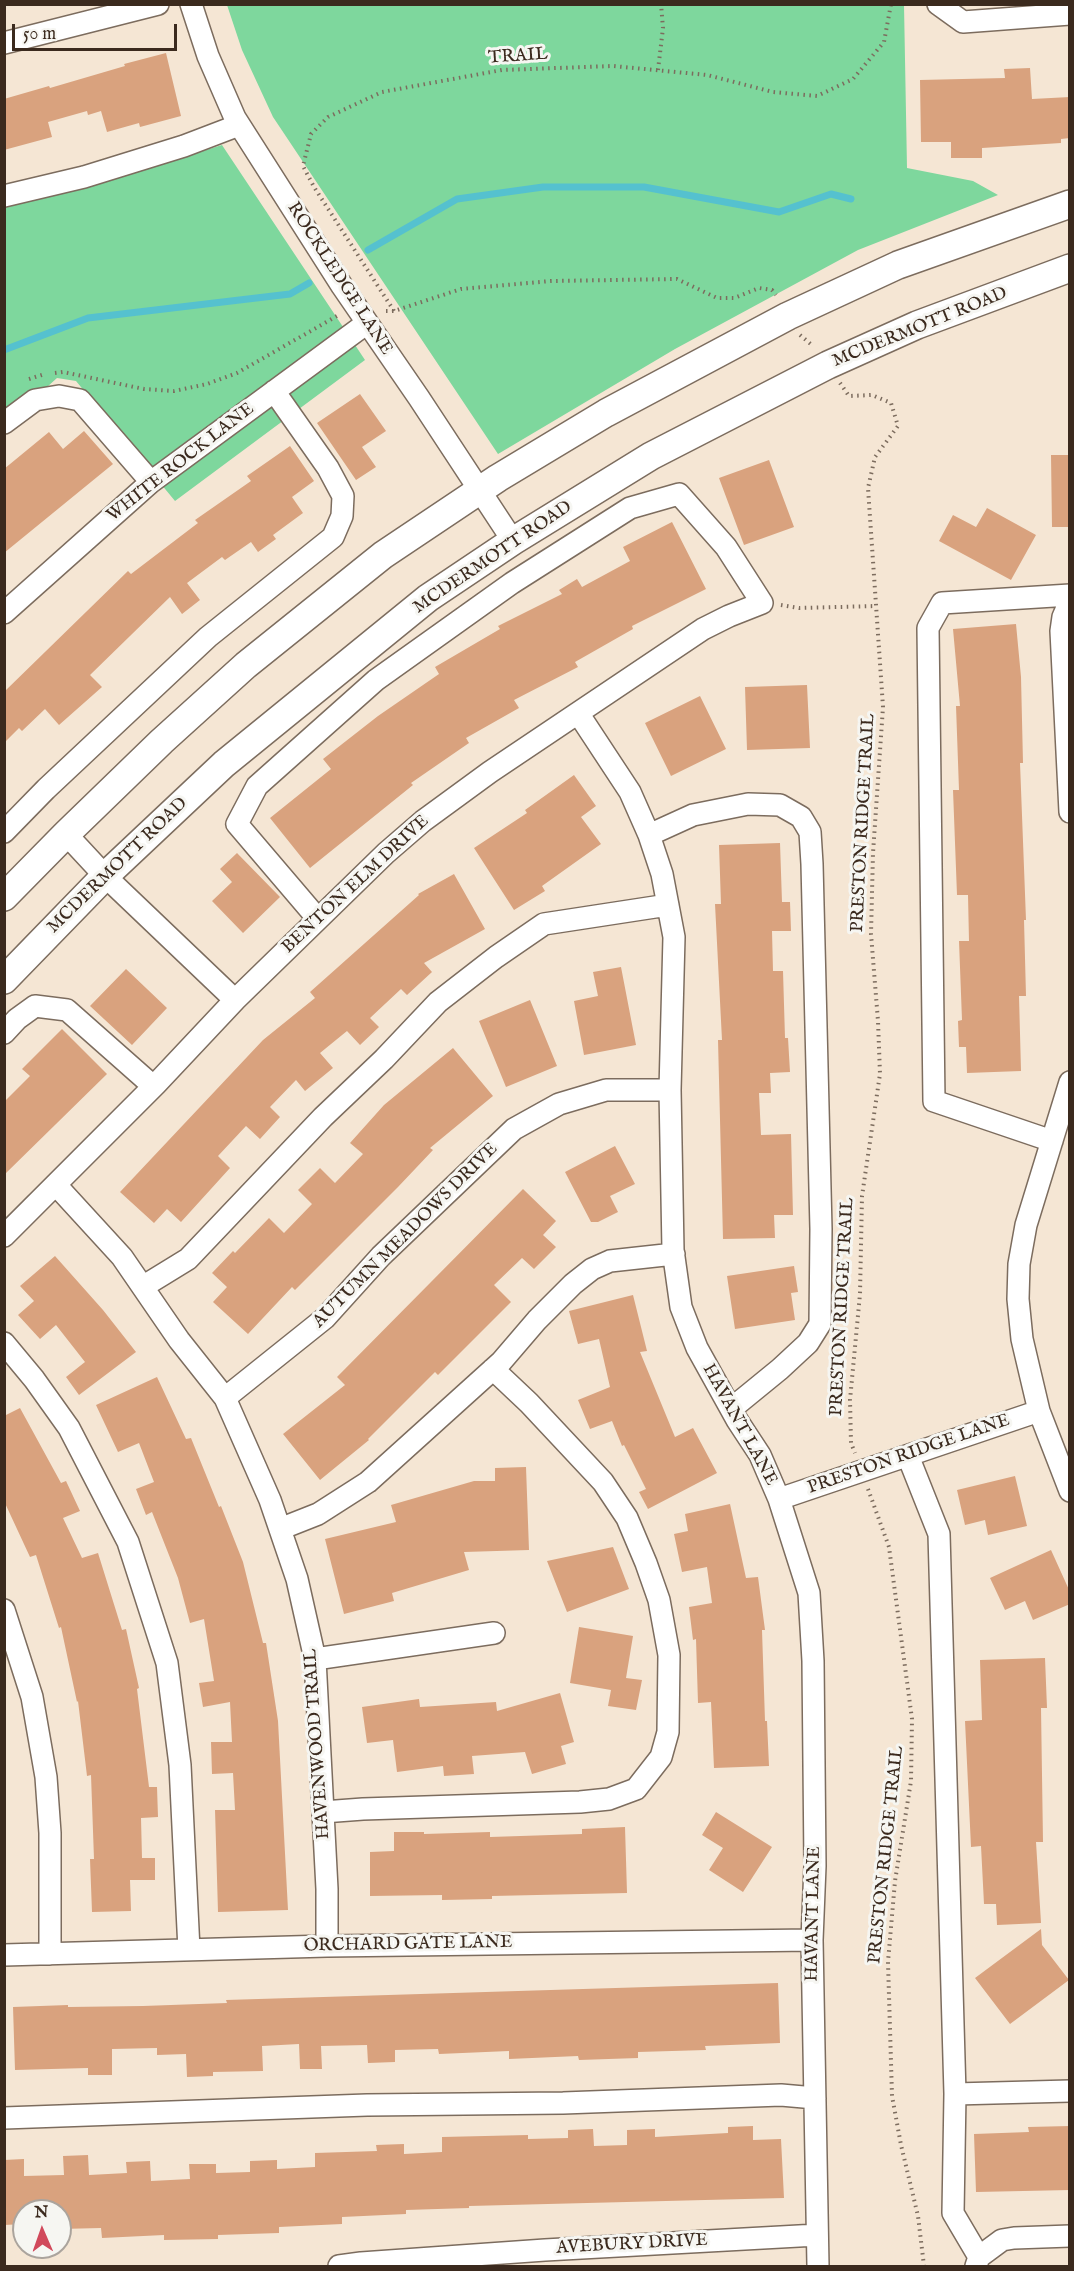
<!DOCTYPE html>
<html>
<head>
<meta charset="utf-8">
<style>
  body { margin:0 }
  #map { position:relative; width:1074px; height:2271px; overflow:hidden; background:#f5e6d4; font-family:"IM FELL English",serif }
  canvas { display:block }
  .frame { position:absolute; inset:0; border:6px solid #3b2a1e; pointer-events:none }
  .north { position:absolute; left:12px; top:2199px; width:60px; height:60px; box-sizing:border-box; background:#f6f6f2; border:2px solid #aba49d; border-radius:50%; rotate:358deg; font-size:16px; font-weight:700; line-height:24px; text-align:center; color:#3b2a1e }
  .north::after { content:''; display:block; margin:auto; width:21px; height:27px; background:#d1495b; clip-path:polygon(50% 0,100% 100%,50% 72%,0 100%) }
  .scale { position:absolute; left:12px; top:24px; width:165px; height:27px; box-sizing:border-box; border:3px solid #3b2a1e; border-top:0; padding-left:8px; font-size:18px; line-height:21px; white-space:nowrap; color:#3b2a1e; -webkit-text-stroke:4px #f6f6f2; paint-order:stroke }
</style>
</head>
<body>
<div id="map">
<canvas width="1074" height="2271"></canvas>
<div class="frame"></div>
<div class="north">N</div>
<div class="scale">50 m</div>
</div>
<script>
const c = document.querySelector('canvas').getContext('2d');
c.lineJoin = 'round';
function paint(path, color) { c.fillStyle = color; c.fill(path, 'evenodd'); }
const toPath = rows => new Path2D(rows.map(r => 'M' + r).join(''));
function strokePath(path, color, width, dash) { c.strokeStyle = color; c.lineWidth = width; c.lineCap = dash ? 'butt' : 'round'; c.setLineDash(dash || []); c.stroke(path); }
function label(font, color, halo, rows, align = 'center') {
  c.font = font + ' "IM FELL English",serif'; c.lineWidth = 6; c.setLineDash([]); c.textBaseline = 'middle'; c.strokeStyle = halo; c.fillStyle = color; for (const [text, x, y, turn = 0] of rows) {
    c.save(); c.translate(x, y); c.rotate((+turn || 0) * Math.PI / 180); c.textAlign = isNaN(turn) ? turn : align; if (halo) c.strokeText(text, 0, 0); c.fillText(text, 0, 0); c.restore();
  }
}
const green = toPath([
  [227,5,904,5,907,168,973,181,998,195,858,250,675,349,498,454,273,117,242,50],
  [222,145,365,360,175,501,76,381,57,378,5,425,4,205,91,186]
]);
const stream = toPath([
  [368,250,457,199,543,187,644,187,779,212,831,194,851,199],
  [4,350,88,318,290,294,309,283]
]);
const building = toPath([
  [166,53,181,116,140,127,139,123,107,132,101,111,88,115,87,111,48,122,52,137,4,150,4,99,49,86,50,88,125,66,124,64],
  [1030,68,1032,99,1070,97,1070,138,1061,139,1061,143,982,148,982,158,951,158,951,142,921,142,920,80,1005,78,1004,69],
  [360,394,386,431,362,447,376,467,356,480,317,423],
  [84,431,113,464,4,553,4,469,49,432,63,449],
  [290,446,314,481,292,497,303,513,273,535,276,539,258,552,251,542,225,560,222,557,187,583,200,600,182,614,170,597,90,675,102,687,59,725,45,709,22,731,19,728,4,743,4,692,128,571,131,574,198,523,195,520,251,481,247,476],
  [1051,455,1070,455,1070,527,1052,527],
  [769,460,794,527,744,545,719,478],
  [987,508,1036,535,1011,580,939,541,953,515,976,527],
  [672,522,706,589,632,626,633,629,575,662,578,667,514,700,519,708,466,738,469,743,411,783,413,785,310,868,270,818,331,769,323,759,378,716,439,674,435,667,500,629,498,626,562,594,559,590,577,579,582,587,630,561,623,547],
  [1016,624,1021,677,1023,763,1020,763,1026,920,1024,920,1026,996,1019,996,1021,1071,967,1073,966,1047,959,1047,958,1021,962,1020,959,941,969,941,968,895,957,895,953,790,959,790,956,706,960,706,953,629],
  [807,685,810,748,747,750,745,687],
  [700,696,726,749,671,776,645,723],
  [574,775,596,806,581,817,601,844,542,886,545,891,514,910,474,848,527,813,525,810],
  [780,843,782,902,790,902,791,931,772,931,773,971,783,971,785,1038,788,1038,790,1072,770,1073,771,1093,759,1093,761,1135,791,1134,793,1215,774,1215,775,1238,723,1239,718,1040,722,1040,715,904,721,904,719,845],
  [237,853,280,897,243,933,212,901,232,882,220,869],
  [454,874,485,929,424,963,432,972,407,995,401,989,370,1018,379,1027,360,1045,347,1031,320,1053,333,1068,305,1091,296,1080,270,1107,280,1117,260,1139,246,1126,218,1156,230,1168,181,1222,167,1209,154,1223,120,1192,263,1040,315,998,310,992,419,895,418,894],
  [621,967,636,1045,584,1055,574,1001,598,996,593,972],
  [126,969,167,1008,132,1045,90,1006],
  [530,1000,557,1066,506,1087,479,1021],
  [62,1029,107,1074,4,1175,4,1102,30,1076,22,1069],
  [453,1048,493,1096,430,1148,433,1150,398,1187,295,1290,292,1287,248,1334,213,1302,227,1287,212,1273,233,1251,235,1253,269,1218,284,1233,312,1204,298,1190,320,1168,335,1183,363,1154,350,1143,384,1105],
  [615,1146,635,1184,610,1196,618,1212,598,1222,591,1222,565,1172],
  [523,1189,556,1221,543,1235,556,1247,534,1269,522,1258,494,1285,511,1302,438,1375,435,1372,368,1439,369,1440,320,1480,283,1434,345,1385,337,1377],
  [55,1256,103,1310,136,1352,79,1395,66,1377,85,1362,56,1325,40,1339,18,1315,34,1301,20,1286],
  [794,1266,798,1292,791,1293,795,1320,735,1329,727,1276],
  [633,1295,647,1351,640,1352,675,1437,693,1428,717,1473,648,1509,639,1492,646,1489,624,1445,622,1446,612,1421,590,1429,578,1400,610,1387,599,1339,578,1344,569,1311],
  [157,1377,186,1439,191,1438,219,1507,221,1506,243,1562,263,1643,266,1643,278,1721,288,1910,218,1912,215,1810,235,1810,233,1773,212,1774,211,1742,232,1742,230,1702,203,1707,199,1683,214,1681,204,1619,190,1623,178,1578,152,1512,146,1515,136,1489,154,1482,139,1443,118,1452,96,1405],
  [20,1408,61,1483,66,1481,80,1511,63,1518,82,1558,98,1553,122,1630,126,1629,139,1688,137,1689,149,1787,157,1787,158,1817,141,1818,142,1858,155,1858,155,1880,130,1880,131,1911,92,1912,90,1859,94,1859,91,1775,87,1776,78,1701,77,1702,61,1627,59,1628,36,1555,30,1557,4,1501,4,1416],
  [526,1467,529,1550,464,1552,469,1570,392,1593,394,1601,344,1614,325,1539,396,1522,391,1505,474,1481,495,1481,495,1468],
  [1015,1476,1027,1526,988,1535,985,1520,965,1525,957,1490],
  [730,1504,746,1578,758,1577,765,1630,762,1630,765,1721,767,1721,769,1766,714,1768,711,1702,698,1703,696,1639,693,1640,689,1607,712,1603,707,1567,682,1572,674,1534,688,1531,685,1514],
  [613,1547,629,1589,567,1612,547,1561],
  [1051,1550,1070,1592,1070,1604,1033,1620,1025,1601,1005,1610,990,1578],
  [579,1627,633,1636,626,1678,642,1680,636,1710,608,1706,611,1690,570,1683],
  [1045,1658,1047,1708,1041,1708,1043,1842,1036,1842,1041,1923,997,1925,996,1904,984,1904,981,1846,971,1847,965,1721,982,1720,980,1660],
  [560,1693,574,1742,561,1746,566,1764,532,1774,525,1752,472,1756,474,1774,444,1776,443,1766,397,1772,393,1740,367,1743,362,1707,419,1699,420,1707,496,1702,497,1711],
  [716,1812,772,1847,743,1892,709,1870,723,1848,702,1835],
  [625,1827,627,1893,492,1896,492,1899,442,1900,442,1895,370,1896,370,1852,394,1851,394,1832,424,1832,424,1834,490,1832,490,1837,582,1834,582,1829],
  [1041,1929,1042,1945,1069,1980,1010,2024,975,1978],
  [778,1983,780,2043,705,2046,706,2050,638,2052,638,2058,579,2060,578,2056,509,2059,509,2051,439,2054,438,2049,395,2050,395,2062,368,2063,367,2045,321,2046,322,2069,300,2069,299,2044,262,2046,263,2071,213,2072,213,2076,187,2077,186,2054,157,2055,157,2048,112,2049,112,2075,88,2075,88,2068,15,2070,13,2007,68,2005,68,2007,143,2006,227,2003,226,2000],
  [753,2126,753,2140,781,2139,784,2198,469,2206,469,2208,406,2210,406,2214,342,2217,342,2224,279,2227,279,2233,218,2235,218,2239,164,2240,164,2235,102,2238,101,2228,60,2229,60,2211,24,2211,24,2224,4,2225,4,2160,24,2159,24,2176,64,2175,63,2156,88,2155,89,2175,127,2173,126,2162,150,2161,151,2181,190,2179,189,2164,216,2164,216,2173,250,2172,250,2161,277,2160,277,2169,315,2167,315,2153,377,2151,376,2145,404,2144,404,2154,442,2152,442,2137,528,2135,528,2139,568,2138,568,2130,593,2129,594,2146,627,2145,627,2130,655,2129,655,2137,728,2133,728,2127],
  [1070,2126,1070,2190,976,2192,974,2134,1029,2132,1028,2127]
]);
const path = toPath([
  [658,70,663,28,661,4],
  [386,311,394,311,461,289,551,281,677,279,717,298,734,298,759,288,772,290,776,295],
  [394,311,314,187,303,166,311,134,328,117,382,92,502,70,613,66,707,75,773,92,817,96,853,79,884,42,891,4],
  [800,335,813,346],
  [55,373,63,372,144,389,174,391,207,384,237,373,337,316],
  [29,379,45,374],
  [840,383,849,396,872,395,891,403,898,426,875,457,868,488,883,707,873,853,871,934,878,1021,880,1074,862,1196,860,1294,850,1400,851,1443,855,1453],
  [781,605,799,608,876,606],
  [868,1489,889,1547,912,1719,911,1781,895,1881,888,1962,892,2096,901,2145,918,2216,924,2266]
]);
const minor = toPath([
  [191,4,208,56,235,118,342,286,419,398,513,541],
  [938,4,963,22,1070,14],
  [4,43,158,4],
  [4,196,84,177,184,146,239,125],
  [4,423,35,400,59,396,80,400,151,482],
  [1070,601,1063,617,1061,631,1070,812],
  [4,613,151,482,367,323],
  [578,713,630,792,649,835,662,874,674,937,670,1090,673,1250,681,1307,697,1348,737,1420,760,1455,779,1499,809,1593,813,1661,815,1866,812,1940,818,2266],
  [4,832,46,789,208,637,333,537,342,516,343,496,328,468,274,391],
  [66,834,105,876,235,1000],
  [649,835,693,815,748,804,780,805,801,817,810,832,812,864,821,1229,820,1324,808,1343,780,1369,731,1409],
  [4,1033,17,1019,35,1006,67,1010,153,1086],
  [1070,1082,1026,1225,1019,1264,1018,1299,1022,1339,1039,1411,1070,1491],
  [1052,1141,934,1101,928,628,942,603,1070,595],
  [56,1185,122,1257,179,1340,225,1398,270,1500,297,1579,315,1659,327,1889,327,1946],
  [4,1236,156,1084,235,1000,386,853,423,821,490,772,703,629,729,616,762,603,726,547,679,494,630,508,512,583,376,680,257,786,237,824,318,919],
  [144,1286,188,1259,323,1117,384,1059,438,1002,496,957,544,924,668,905],
  [4,1343,34,1379,69,1428,128,1542,167,1663,180,1765,189,1950],
  [225,1398,325,1318,381,1256,514,1129,559,1104,606,1090,670,1090],
  [908,1456,939,1534,955,2094],
  [779,1499,1039,1411],
  [280,1529,318,1514,368,1482,501,1362,537,1320,573,1284,592,1269,610,1261,674,1254],
  [4,1610,32,1697,46,1777,50,1833,50,1954],
  [315,1659,494,1633],
  [323,1812,363,1809,580,1802,609,1799,636,1789,661,1757,668,1732,669,1655,659,1600,646,1563,627,1518,603,1482,529,1403,493,1369],
  [4,1955,327,1946,812,1940],
  [4,2118,367,2105,563,2103,781,2095,815,2098],
  [979,2257,953,2213,955,2094,1070,2091],
  [339,2266,361,2263,545,2250,817,2235],
  [976,2266,979,2257,1002,2240,1014,2238,1070,2236]
]);
const major = toPath([
  [4,897,66,834,162,741,246,665,383,555,498,478,606,413,788,316,898,265,1070,204],
  [4,980,105,876,224,764,428,598,513,541,651,456,828,365,917,325,1070,268]
]);
const streetNames = [
  ["TRAIL",518,57,-4],
  ["ROCKLEDGE LANE",339,279,57],
  ["MCDERMOTT ROAD",920,328,-22],
  ["WHITE ROCK LANE",181,463,-38],
  ["MCDERMOTT ROAD",493,558,-34],
  ["PRESTON RIDGE TRAIL",864,823,-87],
  ["MCDERMOTT ROAD",118,866,-44],
  ["BENTON ELM DRIVE",356,885,-43],
  ["AUTUMN MEADOWS DRIVE",406,1236,-45],
  ["PRESTON RIDGE TRAIL",843,1307,-87],
  ["HAVANT LANE",739,1425,61],
  ["PRESTON RIDGE LANE",909,1455,-19],
  ["HAVENWOOD TRAIL",318,1744,-94],
  ["PRESTON RIDGE TRAIL",887,1855,-84],
  ["HAVANT LANE",814,1914,-89],
  ["ORCHARD GATE LANE",408,1945,-1],
  ["AVEBURY DRIVE",632,2245,-3]
];
paint(green, '#7ed79d');
strokePath(stream, '#55c1cf', 7);
paint(building, '#d9a27e');
strokePath(minor, '#7c6c5e', 24);
strokePath(major, '#7c6c5e', 30);
strokePath(path, '#7c6c5e', 4, [1.5, 4.5]);
strokePath(minor, '#fff', 21);
strokePath(major, '#fff', 27);
label('18px', '#3b2a1e', '#f6f6f2', streetNames);
</script>
</body>
</html>
